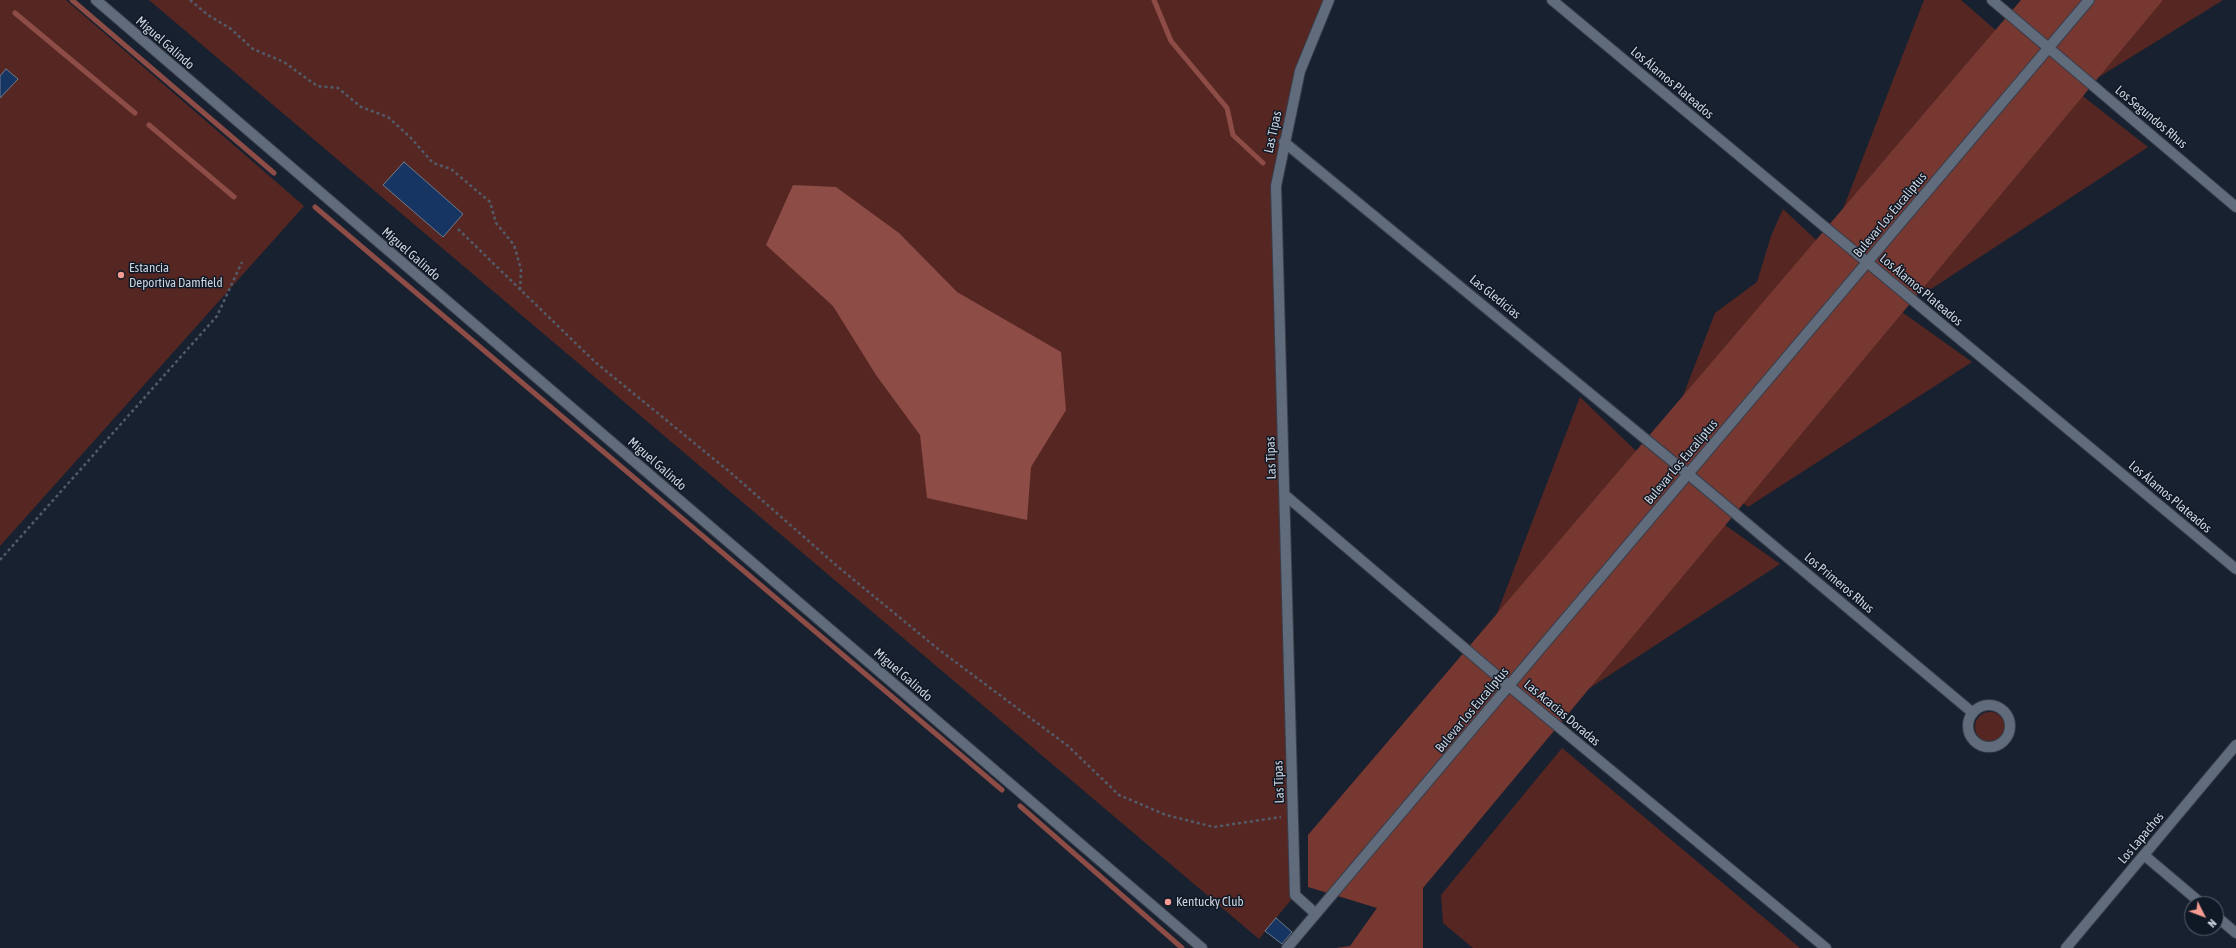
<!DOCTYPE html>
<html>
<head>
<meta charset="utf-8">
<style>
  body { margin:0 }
  #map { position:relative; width:2236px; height:948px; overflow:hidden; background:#18212f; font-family:"Asap Condensed",sans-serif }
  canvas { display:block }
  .north { position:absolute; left:2184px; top:896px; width:40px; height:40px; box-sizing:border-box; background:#0f1825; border:1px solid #5b636f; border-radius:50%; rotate:132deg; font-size:11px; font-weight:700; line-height:16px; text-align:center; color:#cdd3dd }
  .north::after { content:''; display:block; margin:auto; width:14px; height:18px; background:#f59c92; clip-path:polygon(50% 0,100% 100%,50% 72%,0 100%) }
</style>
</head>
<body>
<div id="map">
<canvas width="2236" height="948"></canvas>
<div class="north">N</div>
</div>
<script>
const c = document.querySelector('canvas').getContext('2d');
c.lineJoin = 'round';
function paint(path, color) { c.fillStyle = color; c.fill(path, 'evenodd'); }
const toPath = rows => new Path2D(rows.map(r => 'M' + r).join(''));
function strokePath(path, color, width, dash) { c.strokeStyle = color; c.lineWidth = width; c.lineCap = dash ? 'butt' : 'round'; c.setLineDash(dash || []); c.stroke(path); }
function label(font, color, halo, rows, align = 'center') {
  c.font = font + ' "Asap Condensed",sans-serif'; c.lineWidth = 3; c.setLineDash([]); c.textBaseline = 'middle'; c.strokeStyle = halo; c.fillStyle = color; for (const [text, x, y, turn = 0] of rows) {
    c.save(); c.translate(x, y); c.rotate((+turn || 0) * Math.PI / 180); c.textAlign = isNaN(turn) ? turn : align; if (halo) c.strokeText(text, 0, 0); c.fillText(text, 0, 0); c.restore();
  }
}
const green = toPath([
  [0,0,66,0,304,206,0,546],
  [149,0,1329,0,1300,71,1276,186,1295,895,1259,939],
  [1924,0,1961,0,2016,48,1863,229,1843,209],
  [2117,0,2223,0,2099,77,2071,55],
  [2057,76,2148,147,1928,291,1897,265],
  [1783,209,1845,267,1671,427,1715,313,1757,282,1771,236],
  [1878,295,1972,362,1748,507,1718,483],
  [1580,397,1666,480,1488,637],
  [1691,501,1780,564,1556,710],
  '1975 727a15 15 0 1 1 30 0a15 15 0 1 1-30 0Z',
  [1562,748,1800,948,1473,948,1443,923,1441,895]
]);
const forest = toPath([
  [2021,0,2163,0,1423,888,1423,948,1336,948,1350,946,1377,908,1308,887,1308,835]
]);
const water = toPath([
  [793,185,836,187,899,233,957,292,1061,352,1066,410,1031,467,1027,520,927,498,920,435,876,375,833,306,766,245]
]);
const stream = toPath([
  [72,0,274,173],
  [1154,0,1171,41,1227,108,1233,135,1263,163],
  [15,13,135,113],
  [149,125,234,197],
  [315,207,1002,790],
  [1020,806,1182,948]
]);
const building = toPath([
  [6,69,18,79,0,98,0,76,6,69],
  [404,162,463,214,443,237,383,185,404,162],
  [1276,918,1292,932,1282,944,1265,931,1276,918]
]);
const path = toPath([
  [190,0,208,15,231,29,253,49,284,62,317,86,338,88,361,107,388,117,410,137,433,163,451,169,490,202,496,223,514,245,521,269,520,292],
  [458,229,595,362,731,473,837,566,938,649,1068,746,1119,795,1166,815,1214,827,1281,817],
  [0,560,217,316,242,262]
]);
const street = toPath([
  [96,0,1202,948],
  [1552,0,2236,569],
  [1992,0,2236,207],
  [1284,142,1688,474,1973,713],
  [1285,495,1509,686,1826,948],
  '1968 726a21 21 0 1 1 42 0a21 21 0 1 1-42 0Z',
  [2144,855,2202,904],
  [1316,914,1295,895,1276,186,1300,71,1329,0],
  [2216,916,2236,933],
  [1287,948,2089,0],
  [2066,948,2236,745]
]);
const markers = [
  [121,275,4,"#f59c92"],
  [1168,902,4,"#f59c92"]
];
const streetNames = [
  ["Miguel Galindo",165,43,41],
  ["Los Álamos Plateados",1672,83,40],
  ["Los Segundos Rhus",2151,117,40],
  ["Las Tipas",1273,132,-78],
  ["Bulevar Los Eucaliptus",1890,215,-50],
  ["Miguel Galindo",411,254,41],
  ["Los Álamos Plateados",1921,290,40],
  ["Las Gledicias",1495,297,39],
  ["Las Tipas",1271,458,-92],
  ["Bulevar Los Eucaliptus",1681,462,-50],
  ["Miguel Galindo",657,464,41],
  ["Los Álamos Plateados",2170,497,40],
  ["Los Primeros Rhus",1839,583,40],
  ["Miguel Galindo",903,675,41],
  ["Bulevar Los Eucaliptus",1472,710,-50],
  ["Las Acacias Doradas",1562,713,40],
  ["Las Tipas",1279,782,-92],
  ["Los Lapachos",2141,838,-50]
];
const poiNames = [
  ["Estancia",129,268],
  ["Deportiva Damfield",129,283],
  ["Kentucky Club",1176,902]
];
paint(green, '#562722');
paint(forest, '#773832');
paint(water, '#8d4c45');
strokePath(stream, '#8d4c45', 5);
paint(building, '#173563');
strokePath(building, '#6e7a8b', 1);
strokePath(street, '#383e4a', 12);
strokePath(path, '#535b68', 2.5, [3, 3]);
strokePath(street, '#606b7c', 10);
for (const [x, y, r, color] of markers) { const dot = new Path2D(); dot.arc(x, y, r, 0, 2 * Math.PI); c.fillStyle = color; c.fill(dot); strokePath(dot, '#0f1825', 1.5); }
label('13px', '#cdd3dd', '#0f1825', streetNames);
label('13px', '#cdd3dd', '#0f1825', poiNames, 'left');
</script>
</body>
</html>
